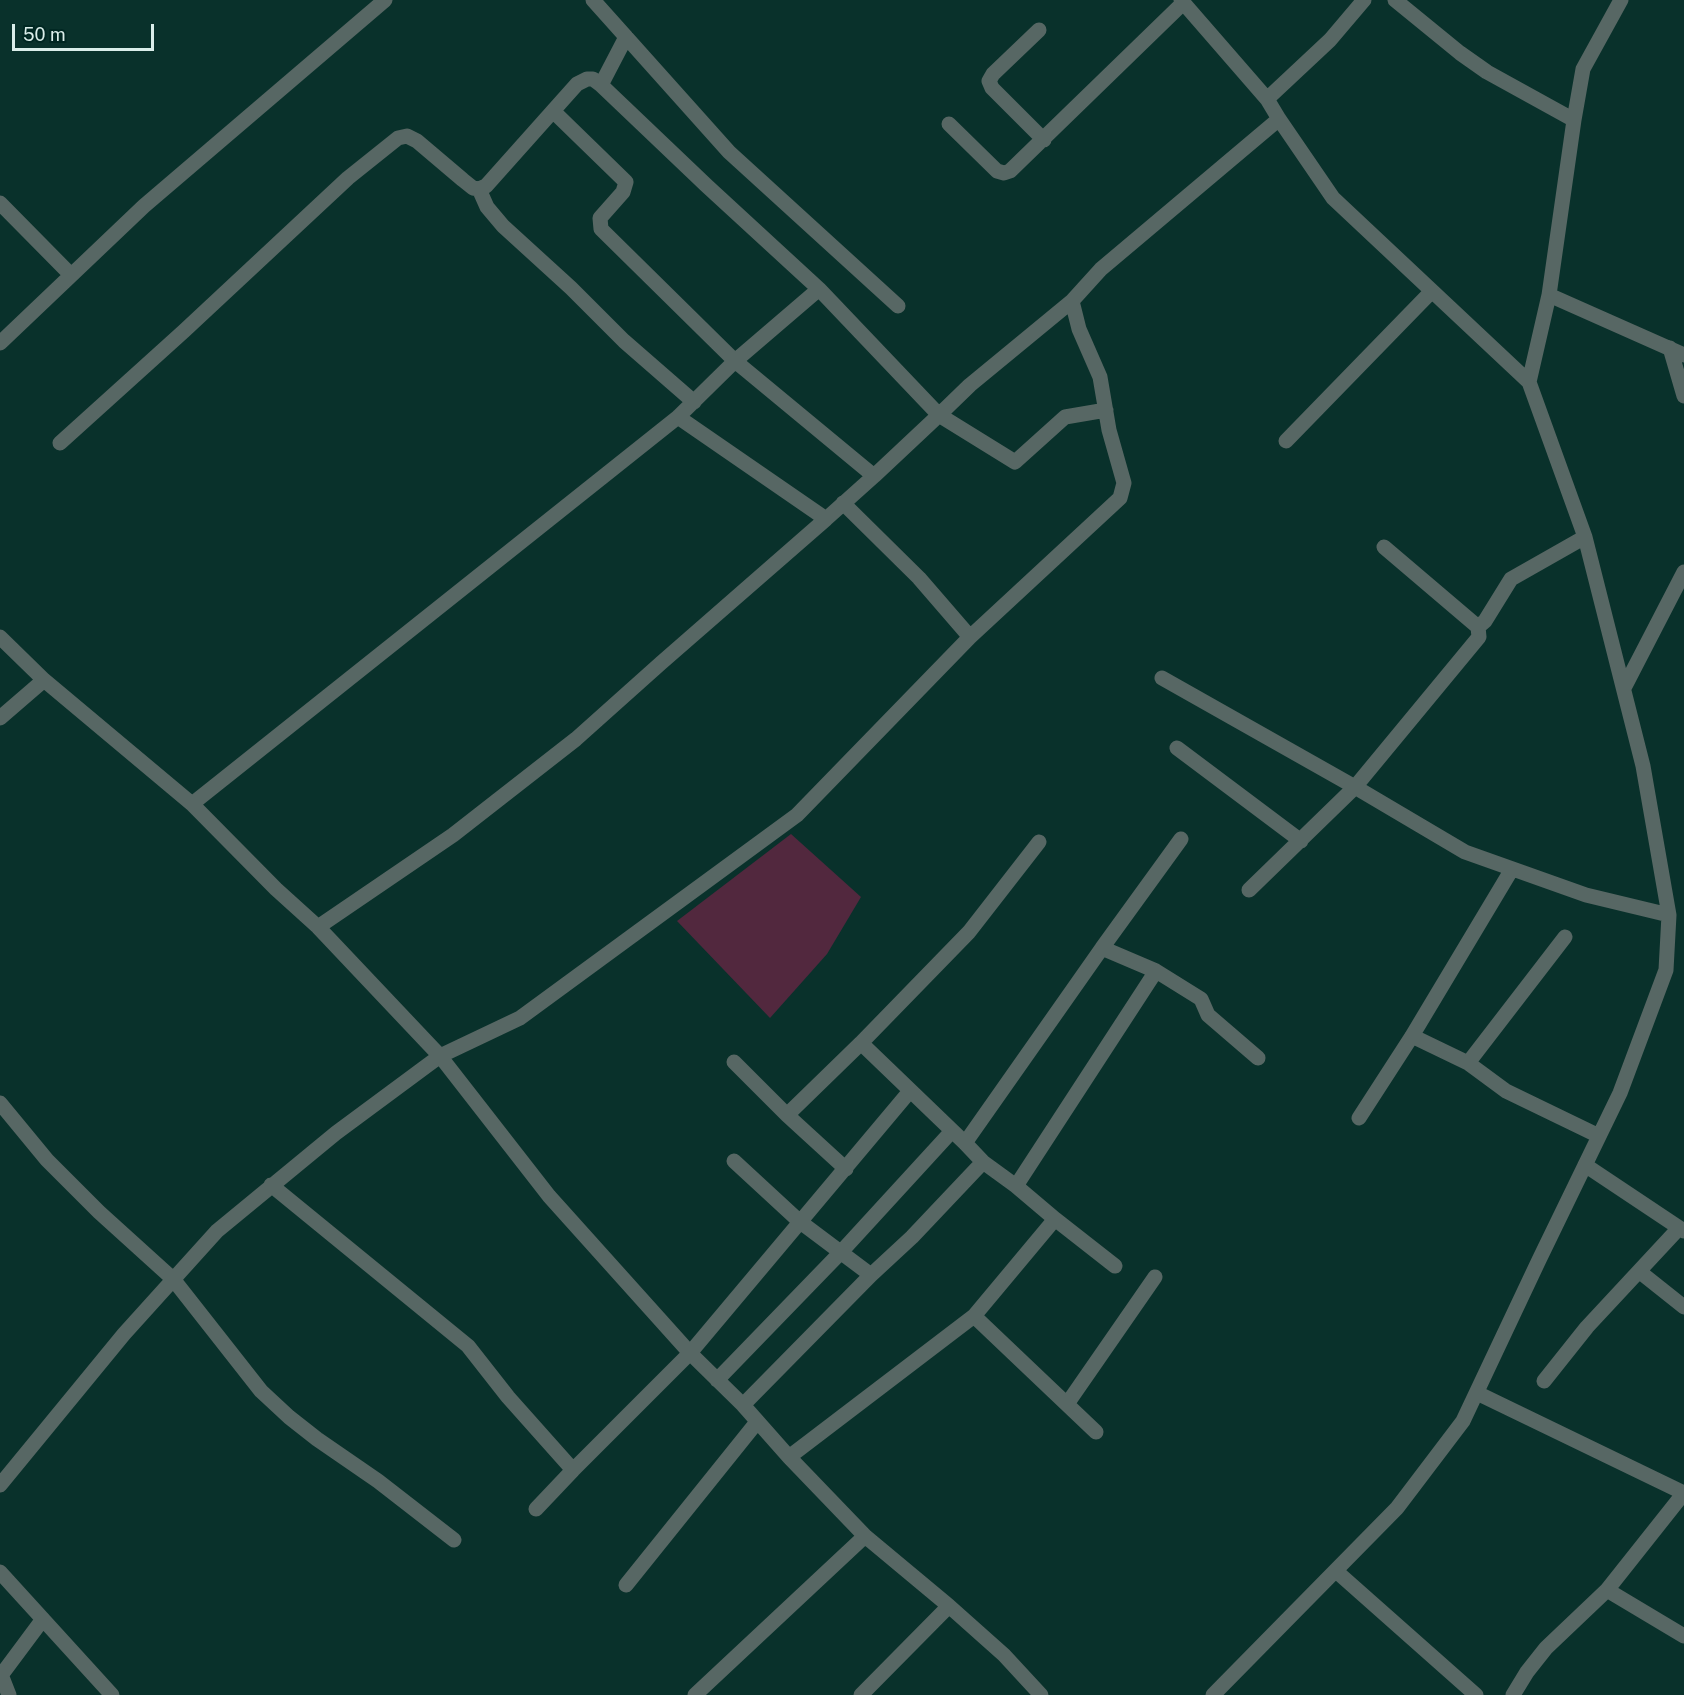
<!DOCTYPE html>
<html>
<head>
<meta charset="utf-8">
<style>
  body { margin:0 }
  #map { position:relative; width:1684px; height:1695px; overflow:hidden; background:#09312b; font-family:"Public Sans",sans-serif }
  canvas { display:block }
  .scale { position:absolute; left:12px; top:24px; width:142px; height:27px; box-sizing:border-box; border:3px solid #daeeea; border-top:0; padding-left:8px; font-size:18px; line-height:21px; white-space:nowrap; color:#daeeea; -webkit-text-stroke:4px #002722; paint-order:stroke }
</style>
</head>
<body>
<div id="map">
<canvas width="1684" height="1695"></canvas>
<div class="scale">50 m</div>
</div>
<script>
const c = document.querySelector('canvas').getContext('2d');
c.lineJoin = 'round';
function paint(path, color) { c.fillStyle = color; c.fill(path, 'evenodd'); }
const toPath = rows => new Path2D(rows.map(r => 'M' + r).join(''));
function strokePath(path, color, width, dash) { c.strokeStyle = color; c.lineWidth = width; c.lineCap = dash ? 'butt' : 'round'; c.setLineDash(dash || []); c.stroke(path); }
const green = toPath([
  [791,834,861,897,827,954,770,1018,677,921]
]);
const minor = toPath([
  [593,0,729,152,898,306],
  [1181,0,1267,99,1279,119,1333,198,1529,382,1585,537,1643,766,1669,915,1666,970,1620,1093,1539,1260,1463,1421,1397,1508,1213,1695],
  [1395,0,1460,53,1487,72,1574,120],
  [1039,30,993,74,989,81,992,88,1044,140],
  [601,85,626,37],
  [1267,99,1330,40,1364,0],
  [553,111,626,182,623,192,600,218,601,229,735,361,874,476,826,519],
  [949,124,997,171,1004,173,1010,171,1183,3],
  [479,189,487,207,503,226,571,288,624,341,694,402],
  [0,203,71,275],
  [1549,295,1684,355],
  [0,343,144,206,385,0],
  [1670,348,1684,396],
  [1529,382,1549,295,1574,120,1583,69,1621,0],
  [1286,441,1432,291],
  [60,443,184,331,348,178,398,138,407,136,417,141,463,180,473,188,479,189,486,186,577,84,587,79,593,79,601,85,707,186,819,289],
  [874,476,939,415,1015,462,1065,417,1106,410],
  [843,503,919,578,970,637],
  [1384,547,1478,627,1479,637,1355,787,1465,852,1586,895,1669,915],
  [1478,627,1485,621,1511,579,1585,537],
  [0,637,44,680,192,804,276,889,318,927,440,1056,549,1196,690,1353,743,1405,789,1457,865,1536,695,1695],
  [1162,678,1355,787,1249,890],
  [1624,688,1684,572],
  [0,718,44,680],
  [1177,748,1301,841],
  [192,804,678,417,735,361,819,289,939,415,970,385,1072,301],
  [318,927,453,835,576,739,661,663,826,519,678,417],
  [1102,948,1181,839],
  [1156,971,1201,999,1208,1015,1258,1058],
  [1412,1036,1468,1063,1506,1091,1599,1136],
  [734,1062,787,1115,846,1169],
  [1468,1063,1565,937],
  [0,1103,47,1160,99,1212,173,1279,261,1391,289,1417,317,1439,378,1481,454,1540],
  [787,1115,861,1043],
  [1359,1118,1412,1036,1512,869],
  [965,1143,861,1043,969,932,1039,842],
  [734,1161,799,1221,871,1275],
  [983,1162,1016,1186],
  [1585,1165,1684,1231],
  [271,1185,468,1346,508,1397,573,1470],
  [1055,1219,1115,1266],
  [1640,1272,1684,1307],
  [974,1316,1096,1432],
  [717,1380,842,1251,952,1131],
  [1544,1381,1587,1327,1679,1228],
  [1477,1393,1684,1493],
  [1067,1404,1155,1277],
  [743,1405,871,1275,912,1237,983,1162,965,1143,1102,948,1156,971,1016,1186,1055,1219,974,1316,789,1457],
  [0,1485,124,1334,217,1231,336,1133,440,1056,520,1018,797,815,970,637,1120,498,1124,483,1109,430,1100,377,1079,329,1072,301,1101,269,1279,119],
  [536,1509,573,1470,690,1353,910,1091],
  [1336,1571,1476,1695],
  [0,1572,112,1695],
  [626,1585,757,1422],
  [1607,1590,1684,1493],
  [949,1606,1004,1655,1041,1695],
  [0,1672,9,1695],
  [2,1674,43,1619],
  [861,1695,949,1606,865,1536],
  [1513,1695,1527,1672,1546,1648,1607,1590,1684,1636]
]);
paint(green, '#52283e');
strokePath(minor, '#576764', 15);
</script>
</body>
</html>
